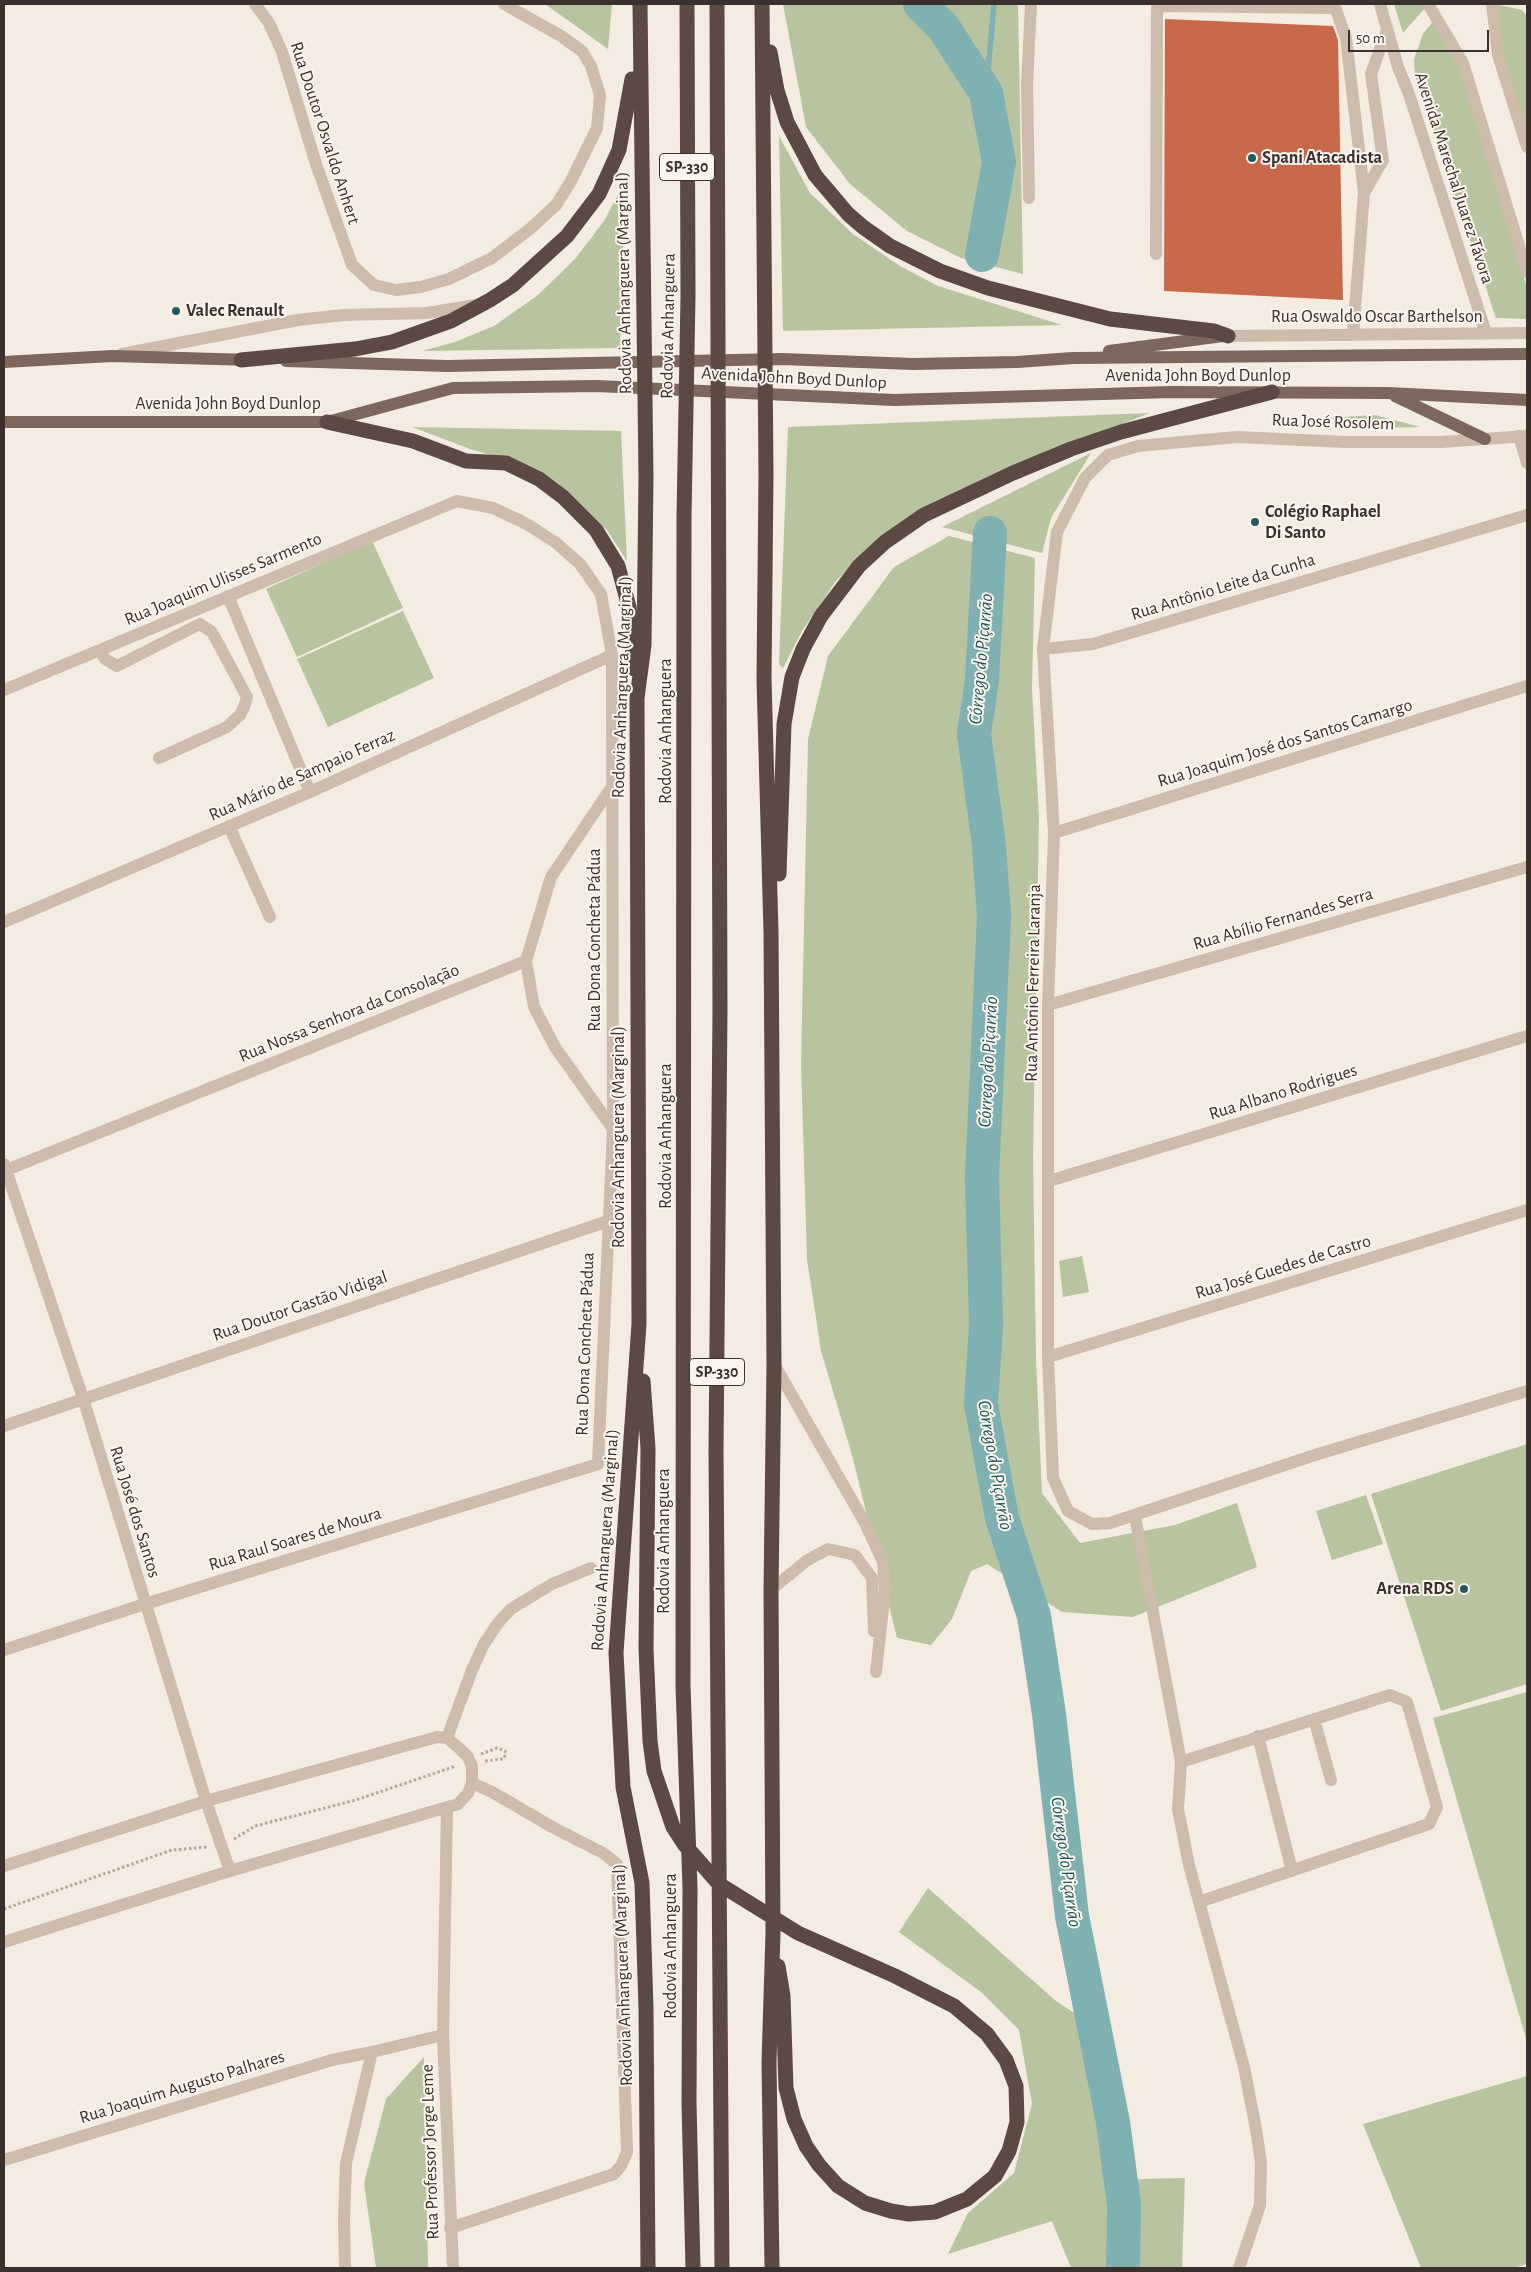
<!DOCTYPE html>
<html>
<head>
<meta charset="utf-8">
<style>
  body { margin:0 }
  #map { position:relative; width:1531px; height:2272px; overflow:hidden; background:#f4ebe1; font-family:"Alegreya Sans",sans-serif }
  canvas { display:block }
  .frame { position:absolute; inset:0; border:5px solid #3b302b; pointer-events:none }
  .scale { position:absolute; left:1348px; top:30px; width:141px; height:22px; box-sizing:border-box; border:2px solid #3b302b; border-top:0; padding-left:6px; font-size:15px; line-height:18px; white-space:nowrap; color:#3b302b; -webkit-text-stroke:4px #fbf5ee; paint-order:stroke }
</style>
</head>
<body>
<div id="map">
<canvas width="1531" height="2272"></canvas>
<div class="frame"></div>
<div class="scale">50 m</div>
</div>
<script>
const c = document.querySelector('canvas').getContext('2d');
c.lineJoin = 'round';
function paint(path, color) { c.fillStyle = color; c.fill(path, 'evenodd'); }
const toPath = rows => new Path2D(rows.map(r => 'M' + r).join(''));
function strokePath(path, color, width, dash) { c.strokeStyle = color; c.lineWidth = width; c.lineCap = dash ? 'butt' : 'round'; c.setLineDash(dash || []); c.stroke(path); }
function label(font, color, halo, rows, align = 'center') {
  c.font = font + ' "Alegreya Sans",sans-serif'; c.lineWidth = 4; c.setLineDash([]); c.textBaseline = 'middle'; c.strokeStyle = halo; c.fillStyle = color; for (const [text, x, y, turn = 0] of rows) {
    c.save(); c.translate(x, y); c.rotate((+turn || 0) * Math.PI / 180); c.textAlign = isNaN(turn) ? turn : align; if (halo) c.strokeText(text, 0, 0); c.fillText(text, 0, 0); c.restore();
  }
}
const green = toPath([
  [545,4,612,4,608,49],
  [783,4,1018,4,1023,274,961,258,907,231,850,184,806,127],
  [1394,4,1433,4,1425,8,1403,33],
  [1494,4,1522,10,1527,16,1527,138,1501,54],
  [1434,20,1460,65,1527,288,1527,319,1496,318,1415,76,1414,59,1423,34],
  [779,136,810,193,853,234,900,266,938,286,1062,325,783,331],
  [625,181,620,348,422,351,455,342,494,326,538,295,575,259,604,221],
  [1150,413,985,478,871,545,836,581,802,631,783,668,779,664,788,427],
  [1375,415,1420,427,1376,428,1329,418],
  [412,427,621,431,627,561,607,530,565,493,501,458,470,449],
  [1091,453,1051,518,1042,553,942,527],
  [949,536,1035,558,1032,689,1039,817,1033,1157,1036,1359,1042,1493,1080,1543,1175,1525,1237,1503,1257,1567,1133,1617,1062,1612,987,1564,971,1571,952,1619,931,1645,897,1638,852,1455,821,1351,807,1259,801,1065,808,739,828,656,894,567],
  [372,541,403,608,297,657,266,589],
  [403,611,434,678,328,727,297,659],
  [1082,1256,1089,1292,1063,1297,1059,1261],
  [1527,1444,1527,1684,1441,1711,1371,1494],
  [1366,1495,1383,1544,1332,1560,1316,1511],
  [1527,1692,1527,2042,1433,1718],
  [928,1888,1056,2001,1079,2016,1107,2180,1185,2178,1182,2268,1071,2268,1052,2221,948,2254,968,2213,1014,2173,1032,2104,1019,2030,981,1992,899,1932],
  [424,2057,428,2268,376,2268,364,2183,386,2099],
  [1527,2076,1527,2264,1514,2268,1421,2268,1363,2124]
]);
const stream = toPath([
  [986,93,994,4]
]);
const river = toPath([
  [920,4,943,27,986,93,999,162,982,255],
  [990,533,982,680,974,734,989,846,994,916,982,1177,986,1325,981,1404,1002,1518,1034,1616,1049,1714,1072,1916,1113,2122,1124,2205,1123,2268]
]);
const building = toPath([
  [1165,19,1333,26,1338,40,1343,300,1164,291]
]);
const path = toPath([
  [481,1754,497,1748,505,1751,506,1754,503,1759,485,1761],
  [234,1839,255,1826,356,1800,456,1766],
  [4,1909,172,1850,208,1847]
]);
const minor = toPath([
  [255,4,269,23,282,52,316,164,352,265,374,285,396,290,421,287,449,279,492,258,531,228,556,205,571,181,597,128,600,95,591,66,582,51,561,36,504,4],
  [1157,4,1157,6,1335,8],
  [1334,4,1346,38,1364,193,1353,335],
  [1380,4,1398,67,1409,94,1486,333],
  [1428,4,1463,63,1527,272],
  [1492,4,1498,55,1527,147],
  [1364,193,1383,160,1371,74,1387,30],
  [1029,198,1027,85,1031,4],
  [1156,254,1157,6],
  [1228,336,1527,333],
  [122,354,298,320,343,315,427,313,476,305],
  [1519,436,1527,463],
  [1527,436,1441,442,1346,442,1237,437,1138,446,1108,455,1085,478,1057,532,1043,649,1054,833,1048,1005,1048,1357,1053,1478,1068,1511,1092,1524,1110,1523,1315,1455,1527,1391],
  [228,596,310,792],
  [1043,649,1093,644,1527,515],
  [100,650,105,659,117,666,200,624,212,632,247,697,244,707,240,715,227,727,159,758],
  [4,690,457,501,493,508,525,523,555,542,580,564,601,594,612,655,613,1129,598,1464,145,1604,4,1650],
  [229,826,270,917],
  [1054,833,1527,686],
  [4,922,310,792,612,655],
  [526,961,534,1007,555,1047,613,1129],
  [1048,1005,1527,867],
  [4,1164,83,1398,206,1801,230,1871],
  [4,1171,526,961,551,877,611,788],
  [1049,1181,1527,1036],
  [1048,1357,1527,1210],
  [774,1364,865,1523,883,1562,885,1590,876,1672],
  [4,1426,608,1221],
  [1135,1516,1181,1762,1178,1809,1189,1865,1244,2067,1256,2129,1261,2163,1260,2205,1239,2268],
  [771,1590,806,1561,828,1549,855,1555,872,1578,874,1631],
  [1314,1719,1331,1780],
  [1258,1736,1292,1871],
  [447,1738,472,1670,484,1644,498,1623,511,1609,552,1584,591,1568],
  [1181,1762,1390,1695,1407,1702,1437,1807,1429,1824,1199,1902],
  [4,1866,206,1801,437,1737,447,1738,459,1748,468,1757,472,1766,472,1783,468,1793,458,1804,230,1871,4,1942],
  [443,2035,453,2268],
  [4,2160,332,2060,372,2052],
  [450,2228,614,2174,621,2166,627,2152,617,1864,603,1853,554,1828,492,1792,472,1783],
  [345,2268,344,2220,346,2163,372,2052,443,2035,447,1807]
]);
const major = toPath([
  [1109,351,1223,336],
  [286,361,447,366,782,359,913,364,1017,362,1073,358,1527,354],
  [4,362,112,356,251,360],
  [1395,396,1485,439],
  [4,422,327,422,453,388,597,386,894,400,1172,392,1388,393,1527,400]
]);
const highway = toPath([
  [640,4,646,477,644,645,637,698,639,1324,616,1653,623,1787,642,1883,646,2008,648,2268],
  [687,4,688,296,684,517,683,1686,690,1888,689,2103,693,2268],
  [717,4,720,1009,716,1450,722,2268],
  [762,4,766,474,764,679,771,932,774,1364,771,1590,773,1933,769,2062,772,2268],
  [770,52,777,90,787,122,815,175,848,214,863,227,890,246,940,271,988,288,1110,319,1214,331,1228,336],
  [241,360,355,349,392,342,451,321,490,300,513,285,567,236,599,194,619,150,632,79],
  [327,422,413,441,466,461,506,463,539,479,563,497,596,530,618,566,629,607,634,669],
  [779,874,784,724,792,677,803,649,821,616,859,566,885,542,924,515,1013,473,1071,449,1121,432,1272,392],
  [643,1381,648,1448,646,1649,650,1741,654,1771,673,1827,684,1844,719,1884,798,1933,895,1976,954,2006,987,2034,1006,2060,1016,2086,1017,2122,1009,2151,995,2176,967,2199,935,2212,909,2214,891,2211,865,2203,838,2186,819,2165,806,2146,794,2119,786,2088,783,1996,778,1966]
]);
const markers = [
  [1252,158,5,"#1f5a5e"],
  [176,311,5,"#1f5a5e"],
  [1255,522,5,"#1f5a5e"],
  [1464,1589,5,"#1f5a5e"]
];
const shields = [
  [687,167,55],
  [717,1372,55]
];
const shieldNames = [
  ["SP-330",687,167],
  ["SP-330",717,1372]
];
const streetNames = [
  ["Rua Doutor Osvaldo Anhert",325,133,72],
  ["Avenida Marechal Juarez Távora",1454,178,72],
  ["Rodovia Anhanguera (Marginal)",624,283,-91],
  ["Rua Oswaldo Oscar Barthelson",1377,317],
  ["Rodovia Anhanguera",668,326,-89],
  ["Avenida John Boyd Dunlop",1198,376],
  ["Avenida John Boyd Dunlop",794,378,3],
  ["Avenida John Boyd Dunlop",228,404],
  ["Rua José Rosolem",1333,422,2],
  ["Rua Joaquim Ulisses Sarmento",223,579,-23],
  ["Rua Antônio Leite da Cunha",1223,587,-17],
  ["Rodovia Anhanguera (Marginal)",622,687,-88],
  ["Rodovia Anhanguera",666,731,-90],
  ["Rua Joaquim José dos Santos Camargo",1285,743,-17],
  ["Rua Mário de Sampaio Ferraz",302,775,-24],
  ["Rua Abílio Fernandes Serra",1283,919,-16],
  ["Rua Dona Concheta Pádua",595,940,-90],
  ["Rua Antônio Ferreira Laranja",1033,983,-89],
  ["Rua Nossa Senhora da Consolação",349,1013,-22],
  ["Rua Albano Rodrigues",1283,1092,-17],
  ["Rodovia Anhanguera",666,1136,-90],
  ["Rodovia Anhanguera (Marginal)",619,1137,-90],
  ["Rua José Guedes de Castro",1283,1267,-17],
  ["Rua Doutor Gastão Vidigal",300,1306,-19],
  ["Rua Dona Concheta Pádua",585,1344,-88],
  ["Rua José dos Santos",135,1512,73],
  ["Rua Raul Soares de Moura",295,1539,-17],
  ["Rodovia Anhanguera (Marginal)",605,1540,-86],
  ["Rodovia Anhanguera",664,1541,-90],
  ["Rodovia Anhanguera",671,1946,-90],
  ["Rodovia Anhanguera (Marginal)",623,1975,-92],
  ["Rua Joaquim Augusto Palhares",182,2087,-17],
  ["Rua Professor Jorge Leme",430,2152,-92]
];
const poiNames = [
  ["Spani Atacadista",1262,158],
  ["Valec Renault",186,311],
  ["Colégio Raphael",1265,512],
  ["Di Santo",1265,533],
  ["Arena RDS",1454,1589,"right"]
];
const waterNames = [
  ["Córrego do Piçarrão",981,659,-85],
  ["Córrego do Piçarrão",988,1062,-87],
  ["Córrego do Piçarrão",995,1465,80],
  ["Córrego do Piçarrão",1066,1862,82]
];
paint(green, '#b8c4a0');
strokePath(stream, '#7fb0b2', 5.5);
strokePath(river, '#7fb0b2', 34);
paint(building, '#c8694b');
strokePath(path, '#b9a596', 3, [2.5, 2.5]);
strokePath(minor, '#cdbbac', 12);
strokePath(major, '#7d675c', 12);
strokePath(highway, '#5c4a42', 15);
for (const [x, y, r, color] of markers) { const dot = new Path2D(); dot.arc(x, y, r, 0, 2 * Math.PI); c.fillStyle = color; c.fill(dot); strokePath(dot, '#fbf5ee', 2); }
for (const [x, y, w] of shields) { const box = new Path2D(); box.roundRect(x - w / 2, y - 13.5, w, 27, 4); c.fillStyle = '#fbf5ee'; c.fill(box); strokePath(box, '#3b302b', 1); }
label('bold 16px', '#3b302b', null, shieldNames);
label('18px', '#3b302b', '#fbf5ee', streetNames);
label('bold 18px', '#3b302b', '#fbf5ee', poiNames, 'left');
label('italic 19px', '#1f5a5e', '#fbf5ee', waterNames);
</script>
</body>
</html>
